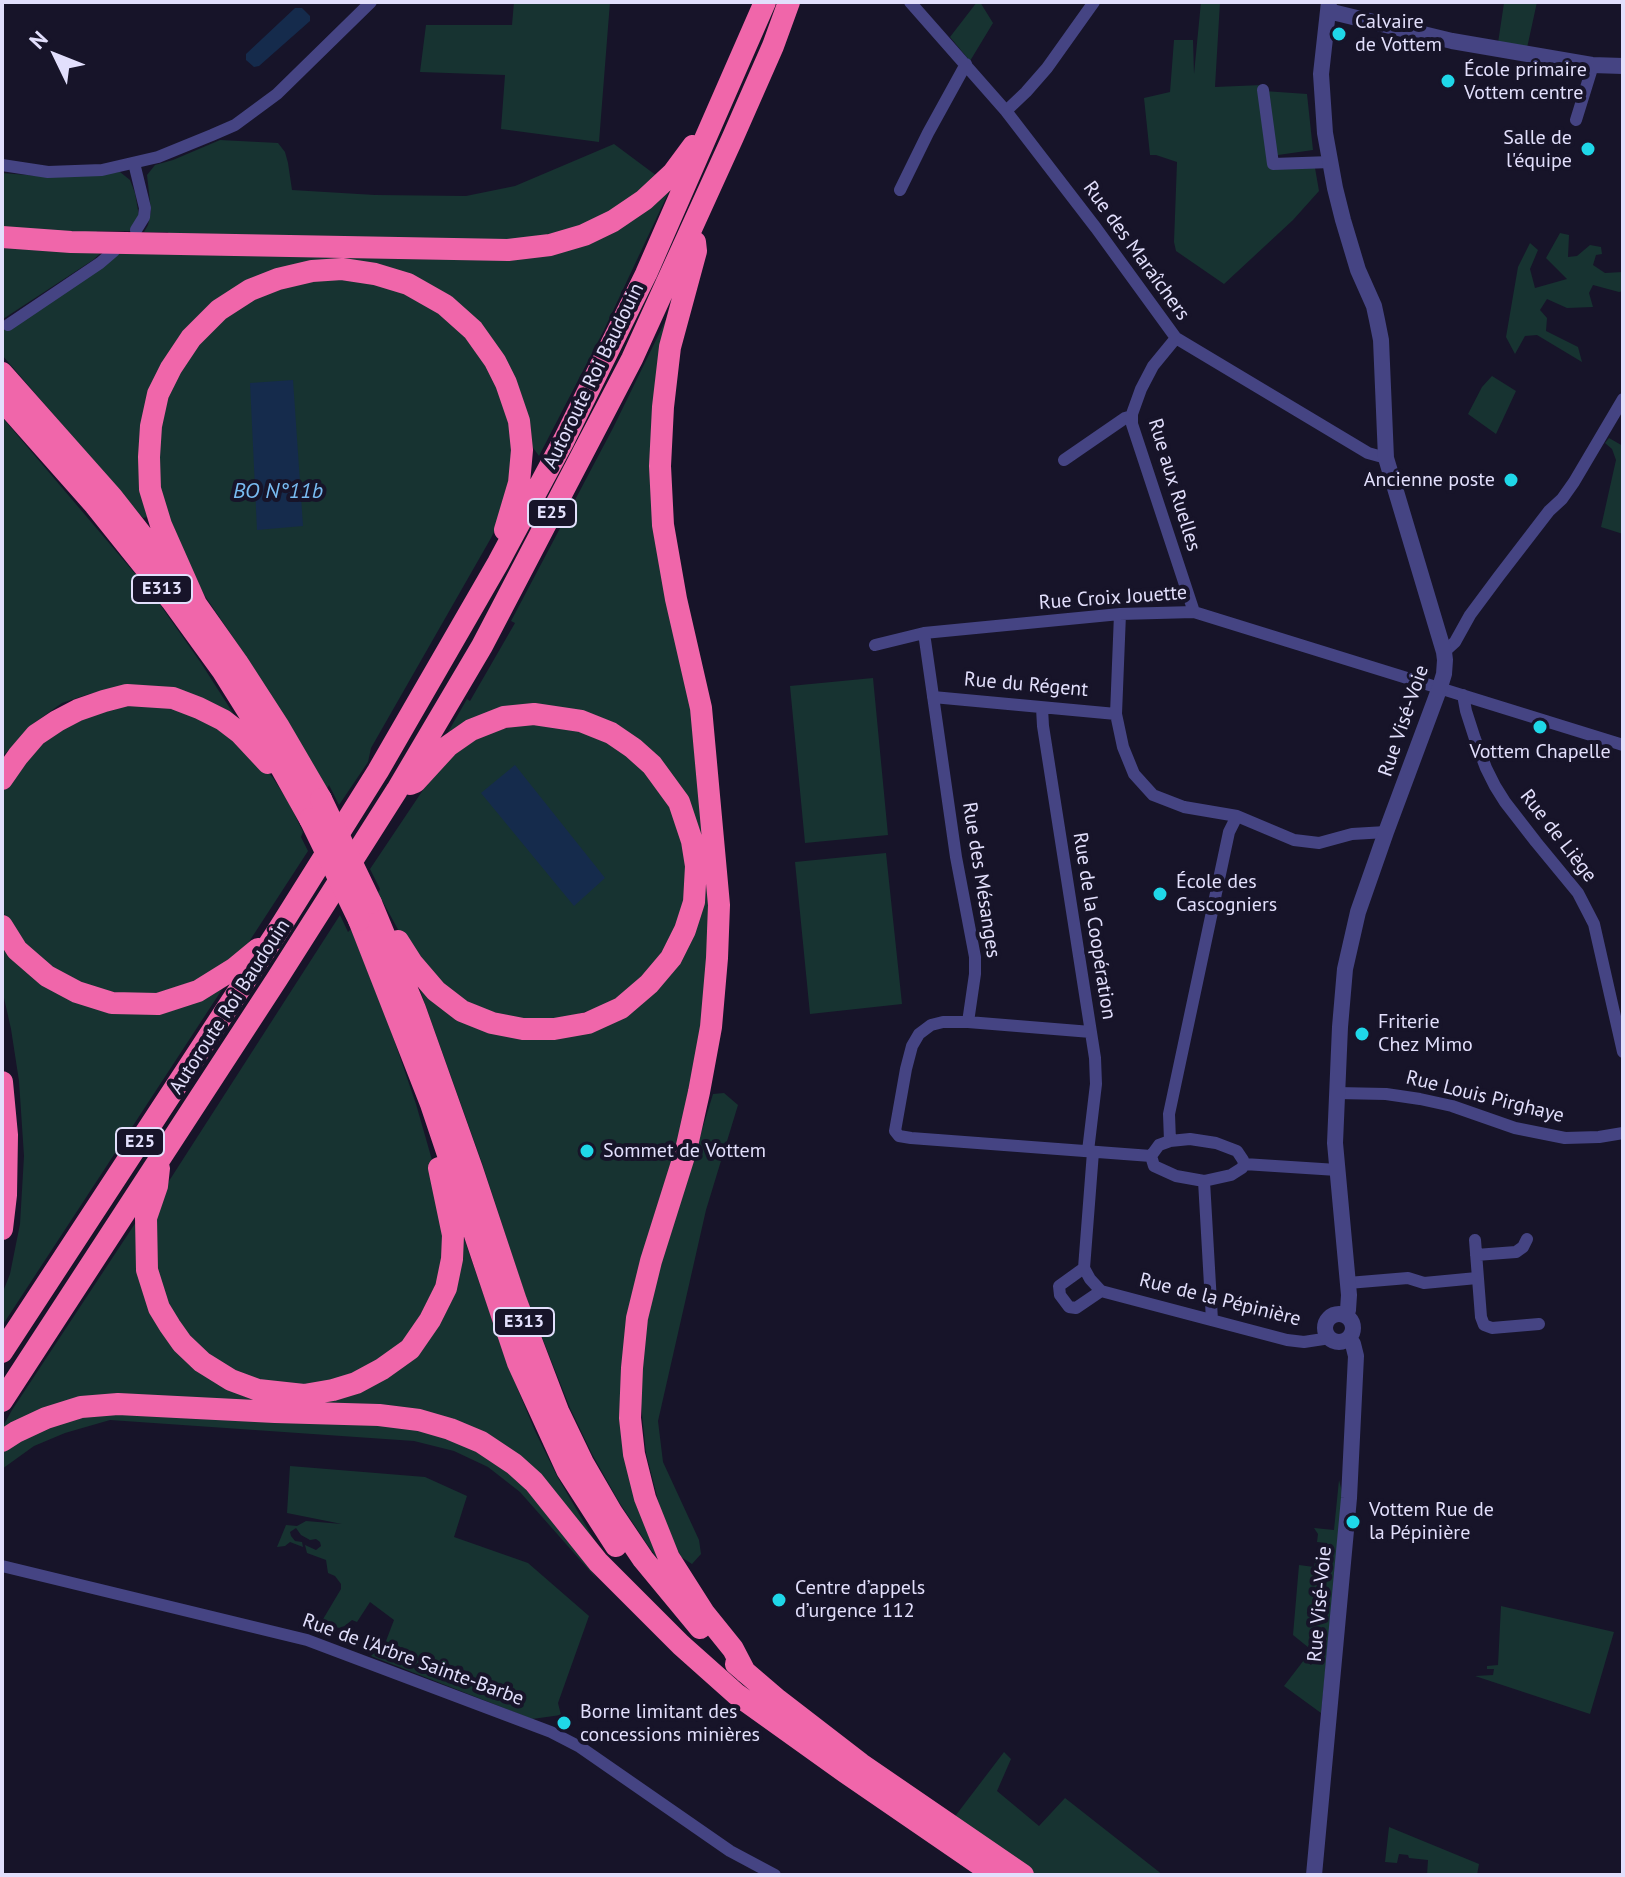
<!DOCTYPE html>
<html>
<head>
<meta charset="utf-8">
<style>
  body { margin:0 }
  #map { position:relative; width:1625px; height:1877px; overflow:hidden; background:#171429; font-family:"PT Sans",sans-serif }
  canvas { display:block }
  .frame { position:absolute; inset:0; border:4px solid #e2dffc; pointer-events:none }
  .north { position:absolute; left:16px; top:16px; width:80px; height:80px; -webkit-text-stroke:6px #171429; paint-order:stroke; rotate:313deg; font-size:22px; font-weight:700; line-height:32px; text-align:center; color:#e2dffc }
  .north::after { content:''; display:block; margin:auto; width:28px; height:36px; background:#e2dffc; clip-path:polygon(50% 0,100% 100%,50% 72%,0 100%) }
</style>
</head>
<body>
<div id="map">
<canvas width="1625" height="1877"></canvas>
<div class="frame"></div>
<div class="north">N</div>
</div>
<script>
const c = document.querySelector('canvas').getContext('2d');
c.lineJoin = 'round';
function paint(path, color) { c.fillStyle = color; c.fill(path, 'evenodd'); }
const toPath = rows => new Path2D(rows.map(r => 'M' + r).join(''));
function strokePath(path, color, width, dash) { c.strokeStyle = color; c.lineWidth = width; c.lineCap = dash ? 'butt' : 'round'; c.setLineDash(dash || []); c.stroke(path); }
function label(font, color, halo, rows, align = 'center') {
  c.font = font + ' "PT Sans",sans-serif'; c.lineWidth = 8; c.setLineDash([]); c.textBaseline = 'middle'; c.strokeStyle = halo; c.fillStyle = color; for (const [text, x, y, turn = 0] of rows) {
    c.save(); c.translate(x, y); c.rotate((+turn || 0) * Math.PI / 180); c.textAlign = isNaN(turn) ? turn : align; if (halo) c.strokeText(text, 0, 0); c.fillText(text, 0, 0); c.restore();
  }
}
const green = toPath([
  [514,2,610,2,599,142,501,129,505,75,420,72,426,25,512,25],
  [977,2,980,2,993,23,970,61,950,37],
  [1201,2,1220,2,1215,87,1262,85,1264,91,1307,94,1313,150,1278,155,1273,165,1315,168,1319,191,1293,220,1224,284,1176,251,1174,242,1177,162,1156,155,1150,155,1144,98,1170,92,1174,40,1193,40,1194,74],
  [1498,2,1537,2,1527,48,1498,43,1504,3],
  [220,140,278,143,285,152,288,163,292,190,375,195,466,196,515,186,614,144,657,176,635,195,609,213,579,227,544,236,514,240,169,235,168,232,144,232,148,225,151,211,147,175,155,165,173,160],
  [120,172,130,180,135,193,139,216,130,231,97,231,96,234,2,228,2,173,52,177],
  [672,185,604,330,539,456,528,441,508,369,409,277,274,275,168,364,148,517,143,518,2,355,2,241,104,250,93,260,3,319,11,329,122,251,517,253],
  [1560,233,1569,235,1568,257,1577,256,1590,245,1601,247,1602,254,1596,255,1593,265,1605,273,1623,272,1623,291,1619,292,1593,285,1589,293,1593,307,1567,308,1547,299,1540,310,1547,318,1546,331,1578,347,1582,362,1537,335,1525,336,1515,354,1506,337,1518,267,1530,243,1538,250,1530,269,1535,288,1567,279,1546,258],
  [339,278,378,283,404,291,454,323,492,370,510,419,513,447,506,507,491,538,371,748,368,762,339,805,329,785,327,789,245,655,205,596,182,555,160,496,156,448,166,396,194,347,239,305,292,283],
  [678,295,658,417,697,707,711,913,706,983,696,1064,622,1377,672,1578,649,1547,619,1502,592,1454,570,1408,526,1297,482,1163,416,979,460,1018,599,1026,698,917,680,789,560,711,444,739,467,699,470,701,515,623,511,621,613,428],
  [1492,376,1516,391,1496,434,1468,414,1482,387],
  [2,417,154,596,201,663,240,724,132,686,89,694,62,703,34,723,2,757],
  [1609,438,1623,446,1623,534,1601,527,1616,460,1612,449,1605,443],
  [873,678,888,835,805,843,790,686],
  [142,701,203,715,253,754,273,778,289,803,303,832,301,837,308,851,243,951,213,975,149,996,98,991,36,958,8,921,2,910,2,788,55,725],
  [539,723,589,732,635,759,672,805,688,863,686,894,678,925,662,954,644,977,621,996,600,1007,572,1016,549,1020,522,1019,501,1015,475,1006,448,990,412,955,378,893,380,889,370,869,427,784,459,747,488,733,514,726],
  [886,853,902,1004,810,1014,795,862],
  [340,915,348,932,351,929,388,1022,416,1104,434,1167,447,1245,435,1299,391,1356,330,1385,258,1383,213,1361,168,1312,150,1245,163,1186,169,1181],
  [2,939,86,1005,223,988,2,1326,2,1294,10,1274,20,1224,24,1156,19,1081,11,1029,2,989],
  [724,1093,738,1105,706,1210,658,1421,663,1462,699,1540,701,1554,692,1564,681,1557,661,1512,646,1453,640,1395,644,1334,660,1266,713,1094],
  [138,1219,163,1330,283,1402,413,1355,460,1227,509,1368,535,1431,557,1476,599,1548,543,1485,450,1424,122,1398,2,1432,2,1428,12,1410],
  [114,1411,380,1424,420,1429,473,1449,511,1472,570,1540,597,1579,520,1492,488,1467,454,1451,414,1441,110,1420,65,1433,34,1446,2,1469,2,1449,50,1423],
  [290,1466,425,1477,467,1496,454,1537,528,1563,589,1616,558,1703,561,1715,532,1719,371,1656,386,1641,394,1620,370,1602,357,1622,352,1620,342,1628,319,1626,341,1589,341,1584,335,1576,328,1573,326,1560,307,1553,305,1545,316,1550,321,1546,320,1542,316,1539,310,1540,301,1535,296,1528,290,1532,291,1536,295,1541,302,1542,303,1547,290,1542,285,1546,277,1547,286,1525,297,1526,306,1521,342,1524,287,1513],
  [1339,1480,1343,1496,1321,1713,1284,1686,1304,1660,1311,1665,1319,1656,1293,1635,1299,1565,1314,1567,1316,1556,1325,1556,1327,1543,1317,1542,1318,1534,1314,1528,1334,1530],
  [1501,1606,1614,1632,1590,1714,1475,1676,1493,1675,1494,1669,1487,1669,1487,1666,1498,1665],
  [1004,1752,1011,1759,997,1791,1039,1826,1065,1798,1163,1875,1036,1875,953,1819],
  [1389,1827,1479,1864,1477,1875,1427,1875,1428,1860,1409,1858,1408,1855,1399,1854,1397,1863,1385,1862]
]);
const water = toPath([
  [295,8,302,8,310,16,310,21,259,66,254,67,246,60,246,54],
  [293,380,303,526,257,530,250,383],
  [515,765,605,878,574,906,481,793]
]);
const minor = toPath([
  [910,2,1006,111,1096,228,1176,338,1368,453,1386,458],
  [1263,90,1273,164,1331,162],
  [1006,111,1026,92,1047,68,1094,2],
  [1576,120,1593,65],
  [134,163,145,208,144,217,136,230],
  [2,165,48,172,102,170,158,157,212,135,235,125,277,94,371,2],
  [900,190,928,133,966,64],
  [8,325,100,263,114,251],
  [1176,338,1153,366,1141,389,1132,414,1132,424,1194,612],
  [1064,460,1125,418,1132,416],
  [1120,614,1116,714,1123,747,1134,774,1153,795,1184,807,1237,816,1294,840,1319,843,1352,834,1386,832],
  [924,633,956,857,975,957,975,974,968,1022],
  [875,645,924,633,1120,614,1194,612,1623,745],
  [1444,652,1455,642,1470,615,1499,576,1549,511,1562,499,1574,482,1623,399],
  [1463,695,1466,711,1475,739,1486,768,1495,786,1505,802,1536,842,1578,893,1594,924,1623,1052],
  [933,697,1116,714],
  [1042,708,1043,726,1095,1058,1096,1084,1088,1151],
  [1091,1032,968,1022,943,1022,931,1025,919,1034,912,1046,906,1069,895,1131,899,1136,911,1138,1151,1156],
  [1337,1093,1386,1094,1420,1099,1452,1106,1515,1128,1565,1138,1599,1137,1623,1133],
  [1190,1139,1216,1143,1237,1151,1243,1160,1244,1164,1242,1168,1231,1175,1204,1181,1176,1176,1154,1166,1151,1156,1159,1145,1170,1141,1190,1139],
  [1170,1141,1169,1114,1229,832,1237,816],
  [1244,1164,1337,1170],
  [1204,1181,1212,1320],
  [1475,1240,1481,1317,1484,1325,1492,1328,1539,1324],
  [1476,1255,1516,1252,1523,1247,1527,1239],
  [1084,1268,1090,1279,1101,1291,1287,1340,1304,1342,1330,1338],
  [1084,1268,1093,1152],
  [1084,1268,1059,1286,1060,1295,1069,1307,1076,1308,1101,1291],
  [1348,1283,1408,1278,1424,1283,1477,1278],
  [2,1566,307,1640,551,1732,580,1747,730,1851,775,1875]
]);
const tertiary = toPath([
  [1329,2,1321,74,1325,133,1335,188,1343,220,1358,270,1374,306,1377,320,1381,340,1386,458,1444,652,1445,660,1444,674,1440,687,1386,832,1358,912,1345,969,1340,1027,1335,1143,1349,1295,1348,1310,1346,1316],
  [1328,11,1452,41,1592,65,1623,66],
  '1325 1328a14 14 0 1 1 28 0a14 14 0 1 1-28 0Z',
  [1314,1875,1349,1498,1356,1356,1353,1344,1349,1338]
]);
const motorway = toPath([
  [2,237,71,242,508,250,550,245,584,235,613,221,644,200,673,173,693,146],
  [695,242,696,251,670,347,663,407,660,466,663,525,676,599,701,708,719,905,717,958,711,1027,699,1092,686,1150,651,1261,637,1318,632,1368,630,1418,634,1454,645,1498,669,1558,704,1613,733,1649,745,1672],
  [2,373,112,497,196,604,237,662,279,727,321,799],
  [2,400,95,505,172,601,222,670,264,737,310,819],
  [196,604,161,525,150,489,149,457,151,426,158,394,171,368,191,338,219,310,250,290,278,279,312,271,342,269,375,274,408,284,445,305,473,330,495,361,506,383,519,421,522,450,519,483,505,530],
  [2,779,18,756,36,735,57,721,78,710,104,701,127,695,173,698,199,708,223,720,240,733,268,763],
  [371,903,415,1009,472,1169,516,1301,558,1411,583,1463,612,1513,643,1559,700,1628],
  [359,920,431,1104,518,1363,567,1470,616,1546],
  [2,926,17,950,47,976,77,992,112,1003,158,1004,198,991,235,968,258,949],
  [398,941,412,963,436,991,462,1011,492,1023,523,1029,554,1029,588,1023,621,1008,649,984,671,958,685,930,694,902,696,866,692,841,679,802,652,765,633,748,611,733,581,721,534,714,504,717,471,730,448,746,415,782,410,784],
  [2,1082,7,1135,6,1195,2,1229],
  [159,1168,157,1186,146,1218,147,1270,159,1308,170,1326,182,1343,202,1362,231,1380,258,1390,304,1395,333,1390,356,1383,382,1369,410,1349,430,1320,446,1288,452,1259,453,1235,439,1168],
  [2,1352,277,932,378,771,498,563,564,440,646,274,765,2],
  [2,1401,277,979,397,790,482,646,632,359,733,137,773,46,789,2],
  [2,1441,16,1432,46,1418,81,1407,118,1404,275,1412,379,1415,419,1420,450,1429,481,1442,514,1464,534,1482,598,1562,681,1645,736,1694,845,1772,995,1875],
  [736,1664,778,1700,861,1764,1023,1875]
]);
const motorwayBridge = toPath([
  [321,799,371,903],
  [310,819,359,920]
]);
const markers = [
  [1339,34,8,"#1fd7e8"],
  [1448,81,8,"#1fd7e8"],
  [1588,149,8,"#1fd7e8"],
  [1511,480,8,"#1fd7e8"],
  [1540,727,8,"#1fd7e8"],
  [1160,894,8,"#1fd7e8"],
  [1362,1034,8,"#1fd7e8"],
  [587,1151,8,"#1fd7e8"],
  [1353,1522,8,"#1fd7e8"],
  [779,1600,8,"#1fd7e8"],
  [564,1723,8,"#1fd7e8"]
];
const shields = [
  [552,513,48],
  [162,589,60],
  [140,1142,48],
  [524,1322,60]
];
const shieldNames = [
  ["E25",552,513],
  ["E313",162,589],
  ["E25",140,1142],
  ["E313",524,1322]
];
const poiNames = [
  ["Calvaire",1355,22],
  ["de Vottem",1355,45],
  ["École primaire",1464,70],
  ["Vottem centre",1464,93],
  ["Salle de",1572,138,"right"],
  ["l'équipe",1572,161,"right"],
  ["Ancienne poste",1495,480,"right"],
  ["Vottem Chapelle",1540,752,"center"],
  ["École des",1176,882],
  ["Cascogniers",1176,905],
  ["Friterie",1378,1022],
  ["Chez Mimo",1378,1045],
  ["Sommet de Vottem",603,1151],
  ["Vottem Rue de",1369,1510],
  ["la Pépinière",1369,1533],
  ["Centre d’appels",795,1588],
  ["d’urgence 112",795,1611],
  ["Borne limitant des",580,1712],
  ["concessions minières",580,1735]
];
const streetNames = [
  ["Rue des Maraîchers",1136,251,54],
  ["Autoroute Roi Baudouin",594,376,-64],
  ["Rue aux Ruelles",1174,485,73],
  ["Rue Croix Jouette",1113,598,-4],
  ["Rue du Régent",1026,685,5],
  ["Rue Visé-Voie",1404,721,-71],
  ["Rue de Liège",1558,836,52],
  ["Rue des Mésanges",981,880,81],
  ["Rue de la Coopération",1094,926,81],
  ["Autoroute Roi Baudouin",230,1007,-57],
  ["Rue Louis Pirghaye",1485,1097,14],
  ["Rue de la Pépinière",1220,1300,14],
  ["Rue Visé-Voie",1320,1604,-85],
  ["Rue de l'Arbre Sainte-Barbe",413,1660,20]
];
const waterNames = [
  ["BO N°11b",278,492]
];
paint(green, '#173331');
paint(water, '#152b4c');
strokePath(minor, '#454483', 12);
strokePath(tertiary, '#454483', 16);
strokePath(motorway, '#f066aa', 22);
strokePath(motorwayBridge, '#f066aa', 22);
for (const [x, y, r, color] of markers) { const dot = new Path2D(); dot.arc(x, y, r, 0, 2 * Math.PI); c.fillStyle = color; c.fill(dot); strokePath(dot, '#171429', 3); }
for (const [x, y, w] of shields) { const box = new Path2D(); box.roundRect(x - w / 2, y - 14, w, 28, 6); c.fillStyle = '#171429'; c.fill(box); strokePath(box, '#e2dffc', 2); }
label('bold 18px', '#e2dffc', null, shieldNames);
label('20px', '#e2dffc', '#171429', poiNames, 'left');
label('20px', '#e2dffc', '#171429', streetNames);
label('italic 22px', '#78bbf1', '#171429', waterNames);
</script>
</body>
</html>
